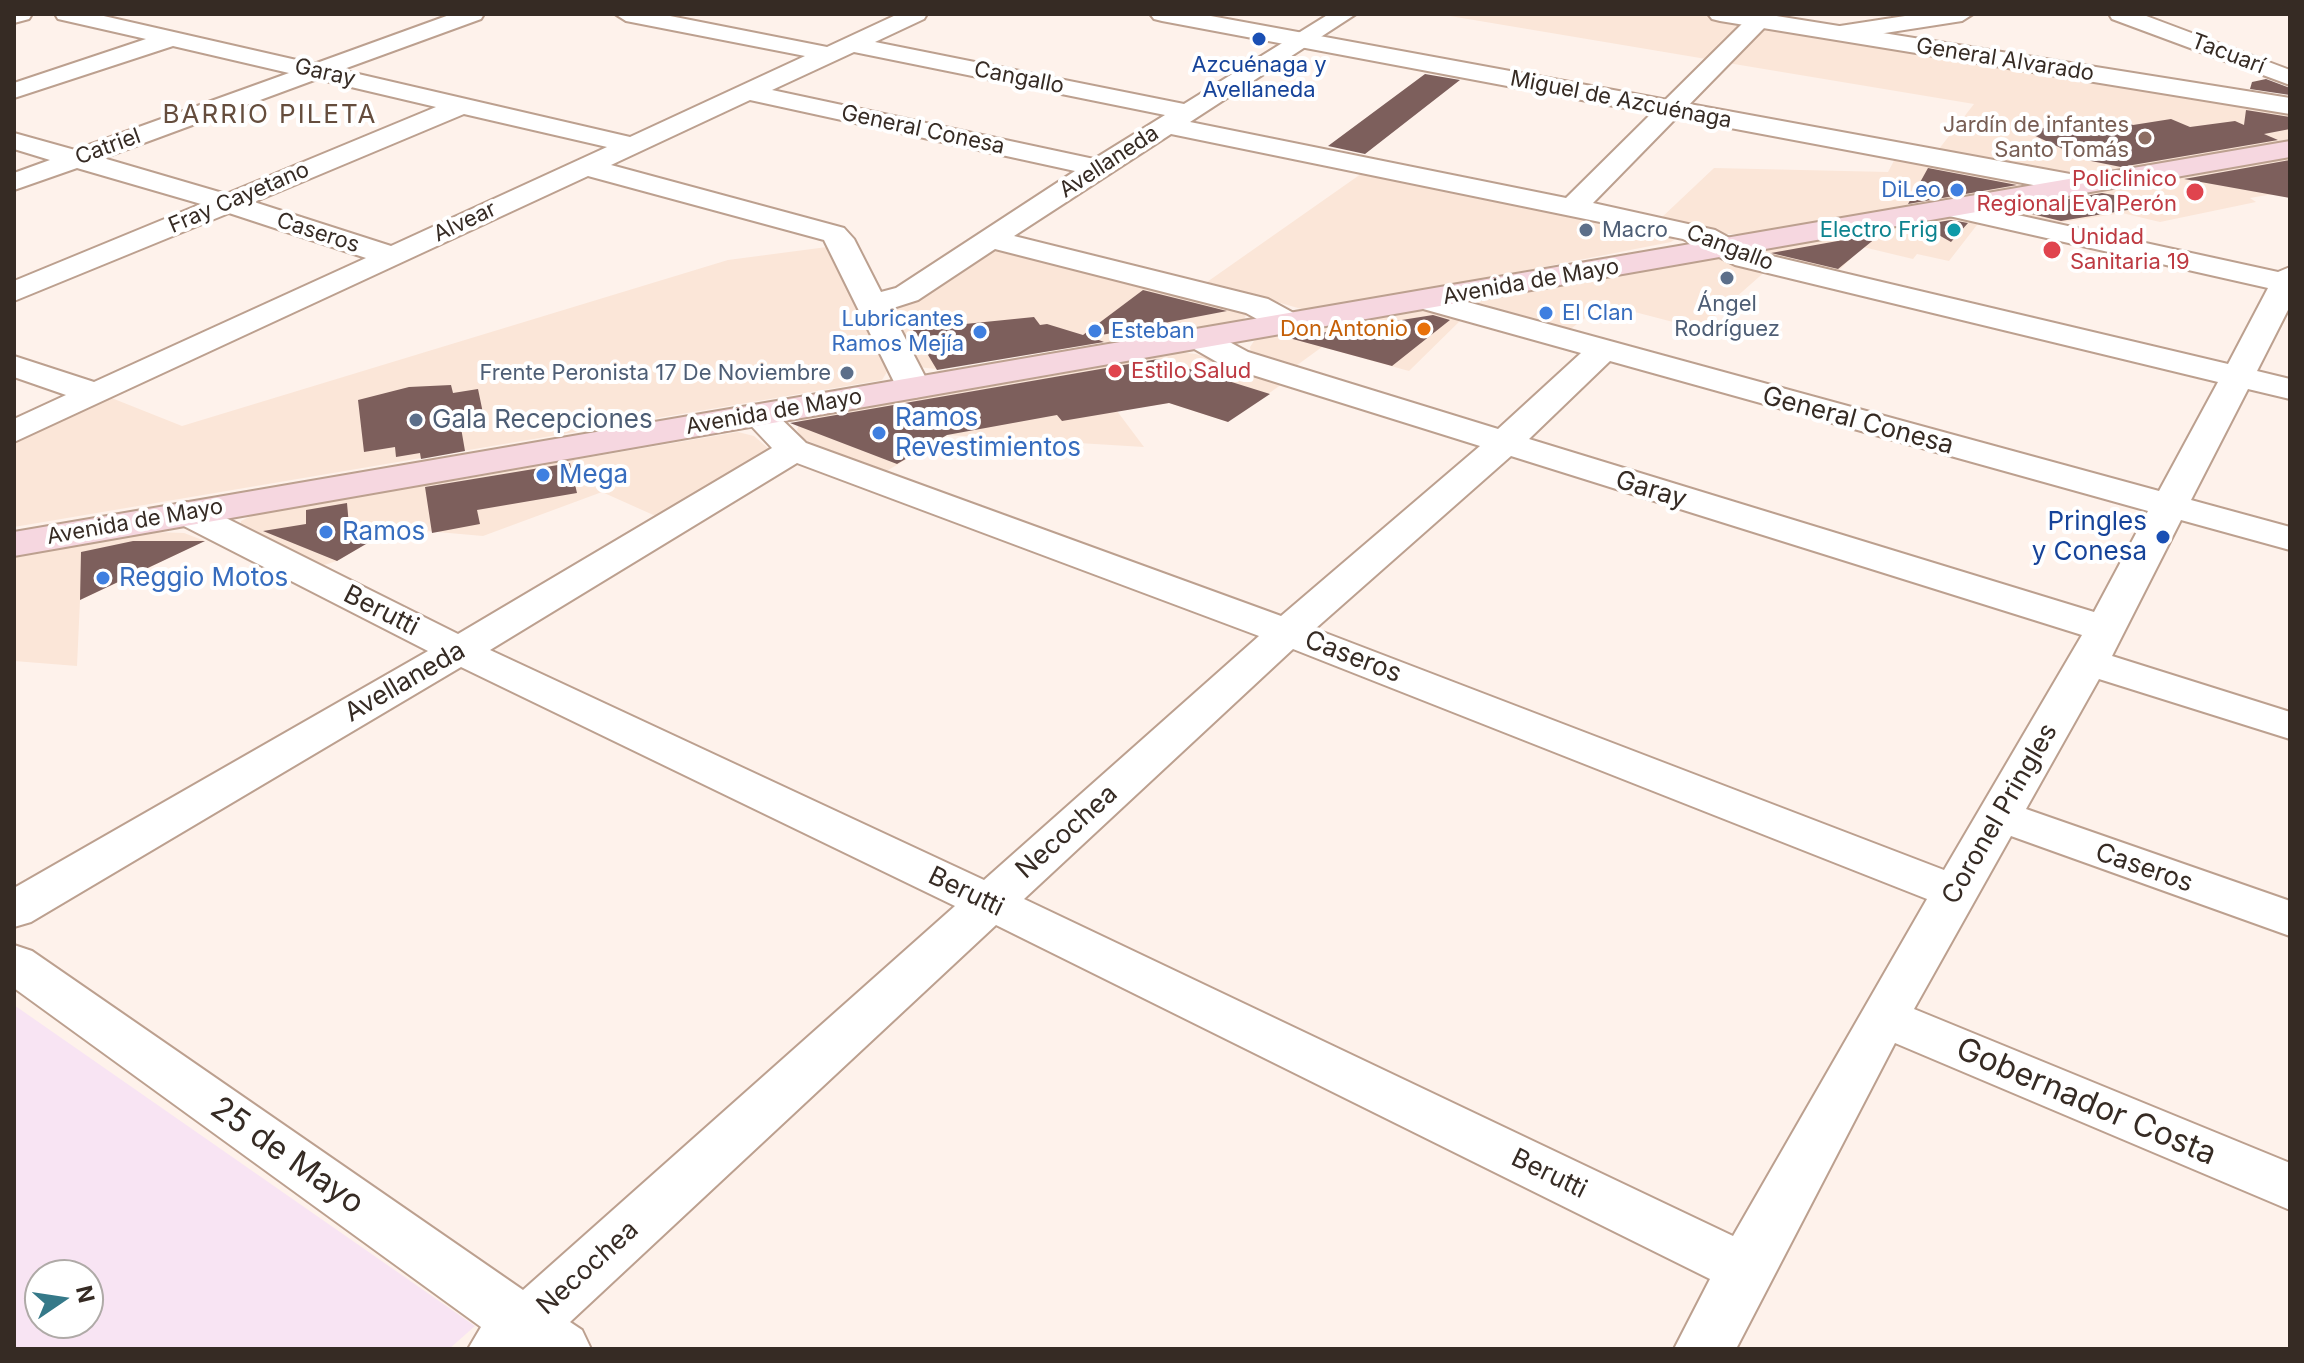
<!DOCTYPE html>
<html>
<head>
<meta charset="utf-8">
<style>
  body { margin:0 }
  #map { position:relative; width:2304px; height:1363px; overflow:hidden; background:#fef2eb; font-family:Inter,sans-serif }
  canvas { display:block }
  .frame { position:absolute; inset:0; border:16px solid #362b24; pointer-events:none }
  .north { position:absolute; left:24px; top:1259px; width:80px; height:80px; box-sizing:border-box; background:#fff; border:2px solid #afaaa7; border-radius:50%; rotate:77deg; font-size:22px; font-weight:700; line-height:32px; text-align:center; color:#362b24 }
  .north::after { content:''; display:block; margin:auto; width:28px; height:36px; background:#357989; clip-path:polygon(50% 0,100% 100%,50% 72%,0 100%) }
</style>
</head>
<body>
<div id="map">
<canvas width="2304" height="1363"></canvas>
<div class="frame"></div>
<div class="north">N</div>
</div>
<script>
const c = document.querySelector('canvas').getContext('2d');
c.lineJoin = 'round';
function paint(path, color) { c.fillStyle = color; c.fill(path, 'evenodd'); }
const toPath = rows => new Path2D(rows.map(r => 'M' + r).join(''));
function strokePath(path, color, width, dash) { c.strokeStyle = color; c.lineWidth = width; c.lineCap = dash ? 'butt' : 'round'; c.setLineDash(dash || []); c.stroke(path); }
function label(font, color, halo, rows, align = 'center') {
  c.font = font + ' Inter,sans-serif'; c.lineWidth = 8; c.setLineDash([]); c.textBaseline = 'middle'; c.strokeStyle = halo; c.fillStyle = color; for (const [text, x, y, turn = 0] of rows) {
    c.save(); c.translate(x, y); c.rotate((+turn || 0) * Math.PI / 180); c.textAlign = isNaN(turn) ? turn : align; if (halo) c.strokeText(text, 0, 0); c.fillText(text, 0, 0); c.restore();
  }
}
const commercial = toPath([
  [1438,14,1701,14,1745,23,1712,60],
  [1760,27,2290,109,2290,139,2084,176,2051,176,1935,154,1974,104,1722,62],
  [1897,155,2022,181,2019,186,1743,234,1725,234,1660,219,1714,168,1888,172],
  [2290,155,2290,198,2273,194,2250,198,2256,202,2160,222,2122,213,2038,226,1996,216,1990,208],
  [1368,169,1675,234,1677,238,1671,242,1329,309,1305,310,1207,282],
  [1945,217,1980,221,1949,261,1917,254,1913,259,1863,247,1835,274,1764,253,1764,250],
  [827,247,887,372,882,380,14,527,14,436,104,395,182,426,728,260],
  [1009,247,1248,312,1244,319,1229,323,936,369,909,366,887,313,992,248],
  [1708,257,1735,260,1768,269,1700,329,1604,304,1565,333,1475,305,1474,301],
  [1419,308,1463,318,1409,371,1322,347,1289,371,1251,353,1250,347,1254,341,1266,337],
  [1179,352,1196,354,1285,382,1228,422,1169,403,1117,411,1144,447,947,435,885,472,803,439,797,430,800,421,812,415],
  [738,432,754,436,770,450,660,518,602,492,483,536,392,528,337,561,321,566,240,527,241,521,255,514],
  [155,532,184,533,205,541,80,600,77,666,14,661,14,556]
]);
const industrial = toPath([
  [14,1005,475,1326,449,1349,14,1349],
  [40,1275,88,1275,88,1323,40,1323]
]);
const building = toPath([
  [1425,74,1460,80,1365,154,1328,146],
  [2266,79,2290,88,2290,95,2250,89,2252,82],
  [2246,110,2290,117,2290,129,2264,134,2278,140,2121,167,2086,160,2025,131,2114,117,2133,125,2171,119,2190,127,2235,121,2244,125],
  [2290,160,2290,198,2184,179],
  [1928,168,2017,185,1908,204],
  [2102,193,2152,202,2152,206,2061,221,2011,209],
  [1951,220,1968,223,1951,242,1921,225],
  [1882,233,1838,269,1771,253],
  [1143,290,1227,311,1091,337,1104,342,937,370,910,325,951,319,955,325,1034,317,1040,325,1047,324,1083,335],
  [1433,315,1450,320,1392,366,1289,338],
  [1158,359,1270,394,1228,422,1169,403,1062,421,1057,415,947,435,897,464,790,423],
  [451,385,453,393,478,389,484,418,460,422,465,451,421,459,420,453,396,457,395,447,364,452,358,400,409,387],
  [570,463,577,493,477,510,480,524,432,533,425,487],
  [347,503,349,526,378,537,337,561,263,531,306,524,306,510],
  [133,541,205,541,80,600,81,552]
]);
const minor = toPath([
  [14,14,32,14,29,19,14,23,14,14],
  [55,14,95,14,314,64,452,14,484,14,481,19,341,70,630,137,805,56,626,21,615,14,660,14,827,47,898,14,927,14,924,19,875,42,1184,104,1329,14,1356,14,1190,122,1566,198,1751,15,1762,14,1770,20,1767,25,1593,203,1715,230,1755,252,2228,364,2268,288,1949,216,1939,214,1935,208,1939,202,1949,200,2278,272,2290,267,2290,306,2257,371,2290,379,2290,399,2248,389,2191,500,2290,527,2290,550,2181,520,2112,656,2290,712,2290,739,2099,679,2026,809,2290,901,2290,936,2011,836,1914,1009,2290,1163,2290,1210,1895,1043,1736,1349,1674,1349,1710,1279,996,925,570,1322,582,1330,591,1349,468,1349,481,1327,14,988,14,945,32,951,523,1290,955,906,461,667,31,922,14,927,14,888,428,651,174,521,168,513,174,505,187,502,200,505,458,634,772,448,741,415,746,408,758,405,770,408,806,443,1281,616,1480,446,1224,366,1189,346,1184,339,1189,332,1200,329,1211,332,1248,352,1498,429,1581,353,1416,307,1412,300,1416,293,1427,291,2159,491,2218,382,1735,265,1683,239,1171,134,1014,236,1268,299,1301,317,1306,324,1301,331,1290,333,1279,331,1246,313,995,249,918,300,890,309,931,388,926,395,914,398,902,395,897,388,824,240,588,176,14,442,14,419,66,395,14,377,14,356,94,382,366,258,229,213,14,301,14,281,201,204,77,168,14,190,14,173,50,160,14,149,14,133,75,150,289,73,173,46,14,98,14,83,146,39,58,19,55,14],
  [854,52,1165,115,1094,159,772,90,854,52],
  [317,79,436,107,226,194,103,158,317,79],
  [750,100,1075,171,896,288,881,292,854,239,844,228,611,165,750,100],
  [464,114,607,147,391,246,254,202,464,114],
  [1610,361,2148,511,2094,612,1529,439,1610,361],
  [1511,456,2082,635,1944,870,1315,629,1511,456],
  [797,463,1259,636,984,880,490,650,797,463],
  [1293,649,1927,899,1733,1236,1024,899,1293,649],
  [1918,14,1973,14,1962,21,1840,40,1832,38,1829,33,1832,28,1840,26,1918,14],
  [2109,14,2141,14,2290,70,2290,85,2112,19,2109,14]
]);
const tertiary = toPath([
  [1150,14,1200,14,2081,176,2091,179,2095,185,2091,191,2081,194,1162,21,1154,19,1150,14],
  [1708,14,1764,14,2290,98,2290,114,1720,21,1712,19,1708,14]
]);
const secondary = toPath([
  [2290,141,2290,157,14,556,14,532,2290,141]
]);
const markers = [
  [1259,39,8,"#1a4fb4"],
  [2145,138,8,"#8d6e63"],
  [1957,190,8,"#3f7fe0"],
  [2195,192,10,"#e0444e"],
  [1586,230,8,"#5c6f8a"],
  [1954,230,8,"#0f9aa8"],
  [2052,250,10,"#e0444e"],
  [1727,278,8,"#5c6f8a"],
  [1546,313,8,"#3f7fe0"],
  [1424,329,8,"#e8710a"],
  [1095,331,8,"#3f7fe0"],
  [980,332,8,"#3f7fe0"],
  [1115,371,8,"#e0444e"],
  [847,373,8,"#5c6f8a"],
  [416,420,8,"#5c6f8a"],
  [879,433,8,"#3f7fe0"],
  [543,475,8,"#3f7fe0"],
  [326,532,8,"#3f7fe0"],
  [2163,537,8,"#1a4fb4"],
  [103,578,8,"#3f7fe0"]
];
const farStreetnames = [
  ["Tacuarí",2228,54,21],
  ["General Alvarado",2005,60,9],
  ["Garay",325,73,13],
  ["Cangallo",1019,78,11],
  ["Miguel de Azcuénaga",1621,100,11],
  ["General Conesa",923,130,12],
  ["Catriel",108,147,-20],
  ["Avellaneda",1109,162,-33],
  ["Fray Cayetano",239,198,-23],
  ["Alvear",465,222,-25],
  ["Caseros",318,233,18],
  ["Cangallo",1730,248,21],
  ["Avenida de Mayo",1531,282,-10],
  ["Avenida de Mayo",774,412,-10],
  ["Avenida de Mayo",135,522,-10]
];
const farTransitnames = [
  ["Azcuénaga y",1259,65],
  ["Avellaneda",1259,90]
];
const farEducationnames = [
  ["Jardín de infantes",2129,125],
  ["Santo Tomás",2129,150]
];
const farHealthnames = [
  ["Policlinico",2177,179,"right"],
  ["Regional Eva Perón",2177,204,"right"],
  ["Unidad",2070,237],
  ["Sanitaria 19",2070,262],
  ["Estilo Salud",1131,371]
];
const farShopnames = [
  ["DiLeo",1941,190],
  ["El Clan",1562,313,"left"],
  ["Lubricantes",964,319],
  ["Ramos Mejía",964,344],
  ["Esteban",1111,331,"left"]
];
const farServicenames = [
  ["Macro",1602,230],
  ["Ángel",1727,304,"center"],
  ["Rodríguez",1727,329,"center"],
  ["Frente Peronista 17 De Noviembre",831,373,"right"]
];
const farCulturenames = [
  ["Electro Frig",1938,230]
];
const farFoodnames = [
  ["Don Antonio",1408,329]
];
const farQuarternames = [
  ["BARRIO PILETA",270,115]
];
const shopNames = [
  ["Ramos",895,418],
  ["Revestimientos",895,448],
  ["Mega",559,475],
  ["Ramos",342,532],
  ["Reggio Motos",119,578]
];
const serviceNames = [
  ["Gala Recepciones",432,420]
];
const streetNames = [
  ["General Conesa",1858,421,15],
  ["Garay",1651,490,17],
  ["Berutti",381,611,27],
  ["Caseros",1353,657,21],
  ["Avellaneda",405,682,-30],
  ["Coronel Pringles",2000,814,-60],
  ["Necochea",1067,832,-42],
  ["Caseros",2144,868,19],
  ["Berutti",966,892,26],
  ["Berutti",1549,1174,26],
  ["Necochea",588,1268,-42]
];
const transitNames = [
  ["Pringles",2147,522],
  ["y Conesa",2147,552]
];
const nearStreetnames = [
  ["Gobernador Costa",2086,1102,23],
  ["25 de Mayo",287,1156,35]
];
paint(commercial, '#fbe6d8');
paint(industrial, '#f8e4f3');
paint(building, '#7d5f5c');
strokePath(minor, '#bca08f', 4);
strokePath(tertiary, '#bca08f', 4);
strokePath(secondary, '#bca08f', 4);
paint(minor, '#fff');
paint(tertiary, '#fff');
paint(secondary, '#f6d7e0');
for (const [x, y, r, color] of markers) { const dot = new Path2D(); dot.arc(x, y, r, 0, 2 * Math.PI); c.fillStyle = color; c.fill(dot); strokePath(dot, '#fff', 3); }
label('22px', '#362b24', '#fff', farStreetnames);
label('22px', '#164399', '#fff', farTransitnames);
label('22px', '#785e54', '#fff', farEducationnames, 'right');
label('22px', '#be3a42', '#fff', farHealthnames, 'left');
label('22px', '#366cbe', '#fff', farShopnames, 'right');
label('22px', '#4e5e75', '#fff', farServicenames, 'left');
label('22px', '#0d838f', '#fff', farCulturenames, 'right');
label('22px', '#c56008', '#fff', farFoodnames, 'right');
c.letterSpacing = '2px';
label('26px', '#654d3d', '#fff', farQuarternames);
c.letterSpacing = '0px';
label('26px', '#366cbe', '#fff', shopNames, 'left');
label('26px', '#4e5e75', '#fff', serviceNames, 'left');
label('26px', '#362b24', '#fff', streetNames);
label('26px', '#164399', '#fff', transitNames, 'right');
label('32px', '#362b24', '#fff', nearStreetnames);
</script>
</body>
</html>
